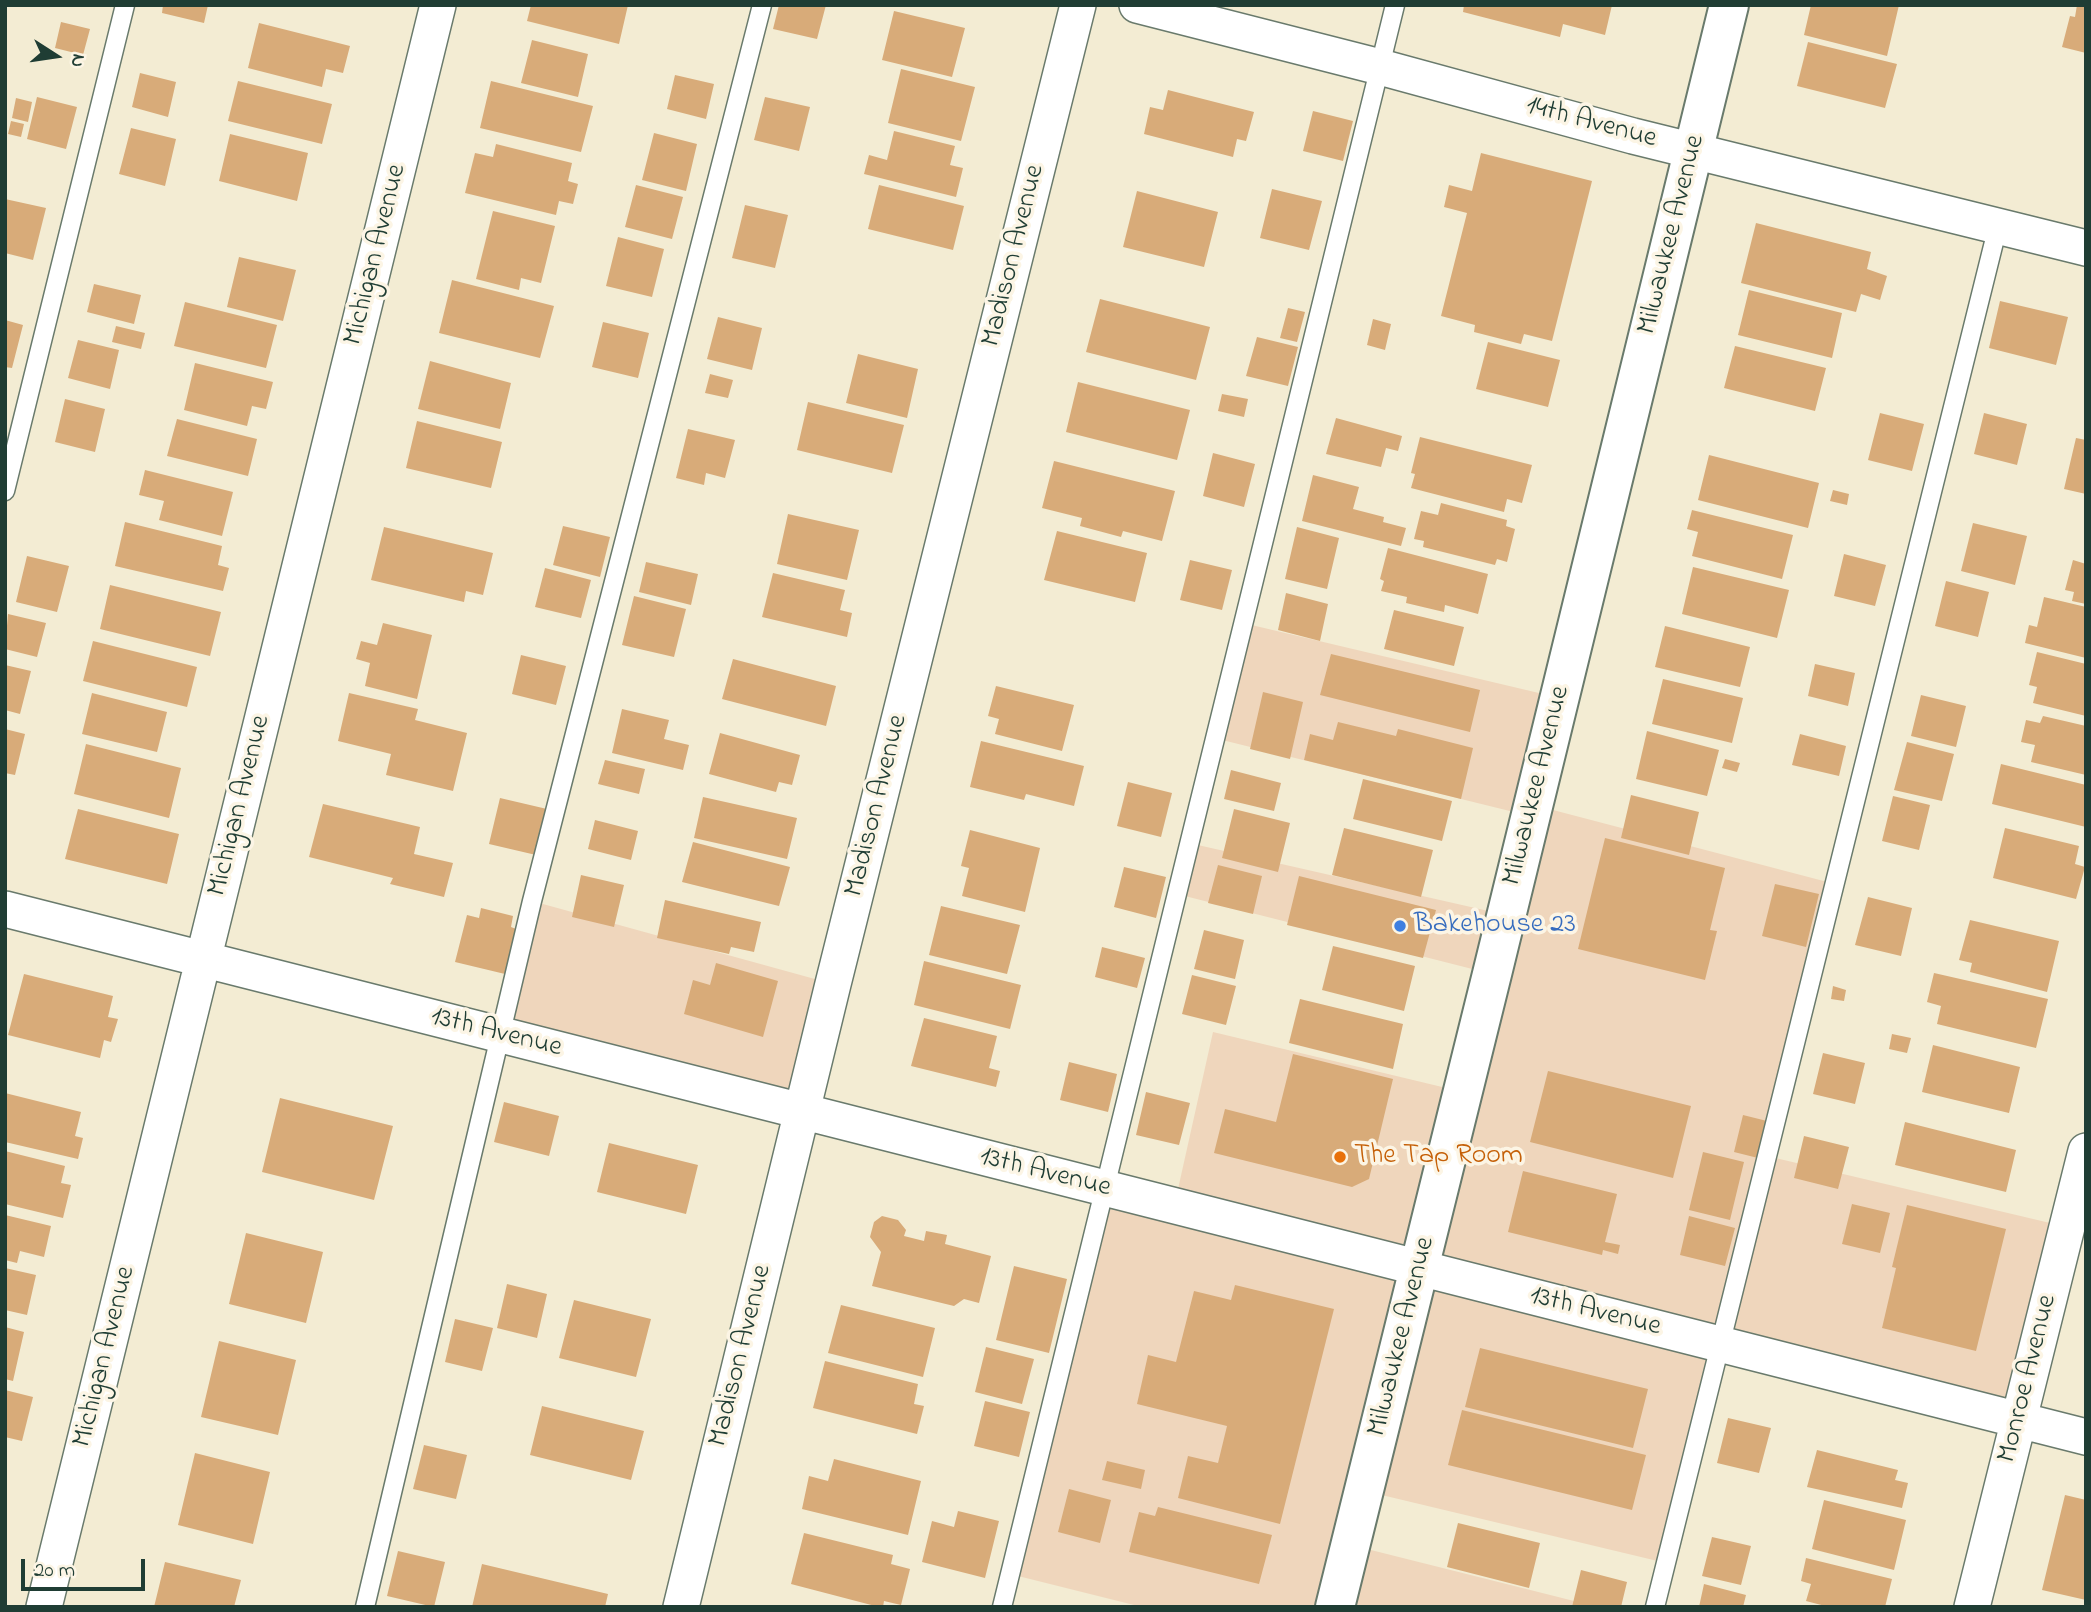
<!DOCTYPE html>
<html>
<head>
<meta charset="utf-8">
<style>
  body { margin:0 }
  #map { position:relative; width:2091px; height:1612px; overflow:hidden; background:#f3ecd3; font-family:"Indie Flower",sans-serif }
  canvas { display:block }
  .frame { position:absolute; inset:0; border:7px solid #1f3d34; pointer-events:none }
  .north { position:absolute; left:21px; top:21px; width:70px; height:70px; -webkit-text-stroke:5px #fcf5e5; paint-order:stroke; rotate:102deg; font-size:19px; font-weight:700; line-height:28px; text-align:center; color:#1f3d34 }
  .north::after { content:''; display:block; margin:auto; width:24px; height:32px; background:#1f3d34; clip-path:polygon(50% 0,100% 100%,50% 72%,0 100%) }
  .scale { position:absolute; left:21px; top:1559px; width:124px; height:32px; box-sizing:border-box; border:4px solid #1f3d34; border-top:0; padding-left:9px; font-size:21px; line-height:24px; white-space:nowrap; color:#1f3d34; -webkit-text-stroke:5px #fcf5e5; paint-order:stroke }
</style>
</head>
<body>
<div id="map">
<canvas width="2091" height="1612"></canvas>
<div class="frame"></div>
<div class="north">N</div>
<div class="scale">20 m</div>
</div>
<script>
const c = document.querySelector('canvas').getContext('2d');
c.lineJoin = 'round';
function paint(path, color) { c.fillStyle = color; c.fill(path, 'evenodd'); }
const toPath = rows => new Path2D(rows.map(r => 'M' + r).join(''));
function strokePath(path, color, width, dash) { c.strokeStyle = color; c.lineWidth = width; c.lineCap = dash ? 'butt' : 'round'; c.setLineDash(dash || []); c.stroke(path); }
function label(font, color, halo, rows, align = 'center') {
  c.font = font + ' "Indie Flower",sans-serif'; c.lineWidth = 7; c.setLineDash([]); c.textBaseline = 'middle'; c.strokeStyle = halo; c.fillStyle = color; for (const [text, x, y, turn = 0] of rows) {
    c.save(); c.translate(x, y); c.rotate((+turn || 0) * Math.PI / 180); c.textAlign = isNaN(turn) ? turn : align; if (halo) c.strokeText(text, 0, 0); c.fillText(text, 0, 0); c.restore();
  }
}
const built = toPath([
  [1243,623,1560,698,1534,805,1835,884,1767,1156,2067,1227,2019,1420,1720,1345,1666,1563,1365,1491,1351,1545,1598,1607,1142,1607,1010,1574,1104,1189,1174,1207,1213,1032,1463,1092,1492,974,1177,894,1189,843,1506,915,1530,816,1214,738],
  [532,901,833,984,802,1112,500,1035]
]);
const building = toPath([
  [163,5,208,5,204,23,162,13],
  [531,5,628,5,619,44,527,21],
  [779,5,826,5,817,39,773,29],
  [1464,5,1612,5,1605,35,1563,24,1560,37,1463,12],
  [1811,5,1899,5,1887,56,1804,35],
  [2077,5,2086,5,2086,53,2062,47,2070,16,2075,17],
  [894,11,965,28,952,77,882,60],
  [61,22,90,29,83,55,55,48],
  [259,23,350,46,343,73,326,69,322,87,248,68],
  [532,40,588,54,578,97,521,83],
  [1808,42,1897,64,1885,108,1797,86],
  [901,69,975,87,961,141,888,123],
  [140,73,176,82,168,117,132,107],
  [675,75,714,84,706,119,667,109],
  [238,81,332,104,322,144,228,121],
  [491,81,593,106,581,152,480,128],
  [1168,90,1254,112,1246,141,1237,139,1233,157,1144,134,1150,107,1163,110],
  [37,97,77,107,66,149,27,139],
  [765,97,810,107,799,151,754,140],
  [16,98,32,102,28,122,12,118],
  [1313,111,1353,121,1343,161,1303,151],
  [11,121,24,124,21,137,8,134],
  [131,128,176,139,165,186,119,174],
  [894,131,955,146,950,165,963,168,956,197,864,174,869,155,887,160],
  [654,133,697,144,686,191,642,180],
  [230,134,308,153,297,201,219,181],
  [496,144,572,163,568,181,578,184,573,204,559,201,556,215,465,193,475,153,493,157],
  [1481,153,1592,181,1552,341,1524,334,1521,344,1474,332,1475,325,1441,316,1467,213,1444,207,1449,185,1472,191],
  [636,185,683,197,672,239,625,227],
  [879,185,964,206,953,250,868,229],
  [1272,189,1322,201,1309,250,1260,238],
  [1137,191,1218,212,1204,267,1123,247],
  [5,199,46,208,33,260,5,253],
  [745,205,788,215,775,268,732,258],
  [493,211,555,226,541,283,521,278,519,290,476,279],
  [1756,223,1871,252,1867,269,1887,276,1880,300,1861,294,1856,312,1741,283],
  [618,237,664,249,652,297,606,286],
  [239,257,296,270,283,321,227,307],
  [452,280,554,306,540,358,439,333],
  [94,284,141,295,134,324,87,312],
  [1749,290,1842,313,1832,358,1738,335],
  [1100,299,1210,327,1196,380,1086,352],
  [2000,301,2068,317,2056,365,1989,348],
  [185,302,277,325,266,368,174,346],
  [1288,308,1305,312,1297,342,1280,338],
  [718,317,762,328,752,370,707,359],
  [1373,319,1391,324,1385,350,1367,345],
  [5,320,23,325,12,368,5,367],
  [603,322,649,333,638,378,592,367],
  [116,326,145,333,141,349,112,342],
  [1257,337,1298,347,1288,386,1246,376],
  [78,340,119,350,110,389,68,378],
  [1488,342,1560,360,1548,407,1476,389],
  [1735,346,1826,368,1815,411,1724,388],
  [858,354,918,369,907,418,846,403],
  [430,361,511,383,500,429,418,409],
  [195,363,273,382,266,409,252,406,247,426,184,410],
  [710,374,733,380,728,398,705,393],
  [1078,382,1190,410,1177,460,1066,432],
  [1222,394,1248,399,1244,417,1218,411],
  [65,399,105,409,95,452,55,442],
  [808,402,904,425,892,473,797,450],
  [1880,413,1924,424,1912,471,1868,460],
  [1984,413,2027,424,2017,465,1974,454],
  [1336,418,1402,436,1398,451,1386,448,1381,467,1326,454],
  [177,419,257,439,248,476,167,456],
  [417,421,502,442,491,488,406,468],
  [688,429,735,440,725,478,706,473,704,485,676,478],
  [1420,437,1532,465,1522,503,1507,499,1504,512,1411,488,1415,474,1411,473],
  [2076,438,2086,440,2086,494,2064,489],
  [1213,453,1255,464,1244,507,1203,496],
  [1709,455,1819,483,1808,528,1698,500],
  [1054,461,1175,491,1162,541,1123,531,1121,537,1080,526,1082,518,1042,508],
  [145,470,233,492,222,536,159,520,164,501,139,495],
  [1313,475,1359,487,1353,509,1384,517,1383,522,1406,528,1401,546,1302,521],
  [1833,490,1849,494,1847,505,1830,501],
  [1441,503,1507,520,1506,526,1515,529,1507,562,1497,559,1495,565,1423,547,1424,541,1414,539,1421,511,1438,515],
  [1692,510,1793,535,1782,579,1692,556,1698,532,1687,529],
  [788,514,859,530,847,580,777,564],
  [125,522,222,546,218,565,229,568,223,591,115,566],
  [1973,523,2027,536,2015,585,1961,571],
  [563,526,610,537,600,577,553,565],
  [384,527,493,553,483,595,466,591,464,602,371,580],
  [1297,527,1339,538,1327,589,1285,579],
  [1057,531,1147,553,1135,602,1044,580],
  [1388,548,1488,574,1478,614,1445,605,1444,612,1406,603,1407,597,1381,591,1384,581,1380,579],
  [1844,554,1886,565,1875,606,1834,596],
  [27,556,69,566,57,612,16,602],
  [1190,560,1232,570,1222,610,1180,600],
  [2073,560,2086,564,2086,604,2072,601,2074,592,2065,590],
  [646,562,698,574,691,605,639,592],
  [1693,567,1789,590,1777,638,1682,614],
  [545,568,591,580,581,618,535,607],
  [773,573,845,590,840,610,852,613,847,637,762,617],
  [1946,581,1989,592,1978,637,1935,626],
  [110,585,221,612,210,656,100,629],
  [1286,593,1328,604,1320,641,1278,630],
  [634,596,686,609,674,657,622,645],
  [2044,597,2086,607,2086,658,2025,643,2029,625,2037,627],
  [1394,610,1464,627,1454,666,1384,649],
  [8,614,46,623,37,657,5,649],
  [383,623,432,635,417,699,365,686,370,663,356,659,361,641,377,645],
  [1665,626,1750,647,1740,687,1655,667],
  [93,641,197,667,187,707,83,681],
  [2037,652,2086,664,2086,716,2033,703,2037,687,2029,685],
  [1331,654,1480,690,1470,732,1320,695],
  [521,655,566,666,556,705,512,694],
  [733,659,836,686,826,726,722,699],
  [1815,664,1855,673,1848,706,1808,696],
  [5,665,31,671,20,714,5,710],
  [1663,679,1743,698,1732,743,1652,724],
  [996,686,1074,705,1062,751,995,734,999,719,988,716],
  [1263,692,1303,702,1290,759,1250,749],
  [92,693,167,712,157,752,82,734],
  [349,693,418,709,415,720,467,733,453,791,386,775,391,754,338,741],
  [1921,695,1966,706,1956,747,1911,736],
  [622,709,669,720,664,739,689,745,683,770,612,753],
  [2043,716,2086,726,2086,775,2031,762,2035,745,2021,742,2026,720,2040,723],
  [1338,722,1396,736,1398,729,1473,748,1461,799,1304,760,1310,734,1333,740],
  [5,729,25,734,15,775,5,773],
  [1647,731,1719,750,1707,796,1636,779],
  [720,733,800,755,792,785,779,782,776,792,709,774],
  [1800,734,1846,746,1839,776,1792,765],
  [981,741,1084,766,1074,806,1026,794,1024,800,970,787],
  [1907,742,1954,754,1942,801,1894,790],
  [86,744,181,768,169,818,74,794],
  [1725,759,1740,763,1737,772,1722,768],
  [605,760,645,769,639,794,598,784],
  [2001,764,2086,785,2086,827,1992,804],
  [1231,770,1281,783,1274,811,1224,799],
  [1363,779,1452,801,1442,841,1353,819],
  [1128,782,1172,793,1161,837,1117,826],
  [1631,795,1699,812,1689,855,1621,838],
  [1893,796,1930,805,1919,850,1882,841],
  [703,797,797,818,787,859,694,838],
  [500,798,547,809,536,855,489,844],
  [323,804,420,827,414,854,453,863,444,897,390,884,393,878,309,857],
  [78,809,179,834,167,884,65,859],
  [1234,809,1290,823,1278,872,1222,858],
  [595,820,638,831,631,860,588,849],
  [1344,828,1433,850,1421,897,1332,875],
  [2005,828,2079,846,2075,864,2085,867,2076,899,1993,878],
  [970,830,1040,848,1025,912,962,896,969,868,961,866],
  [1605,838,1725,868,1710,930,1717,931,1705,980,1578,949],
  [693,842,790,867,779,906,682,882],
  [1218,865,1262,876,1253,914,1208,903],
  [1124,867,1166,877,1156,918,1114,907],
  [581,875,624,885,614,927,572,917],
  [1299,876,1436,910,1423,958,1287,925],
  [1775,884,1819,894,1806,947,1762,936],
  [1868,897,1912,908,1901,956,1855,945],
  [665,900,761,922,754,952,731,947,729,954,657,938],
  [941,906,1020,925,1007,974,929,955],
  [481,908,513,916,511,927,516,929,505,974,455,962,467,915,479,918],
  [1970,920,2059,941,2047,992,1970,972,1972,963,1959,960],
  [1204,930,1244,940,1235,979,1194,969],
  [1333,946,1415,966,1404,1011,1322,990],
  [1102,947,1145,958,1137,988,1095,977],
  [924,961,1021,985,1010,1029,914,1005],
  [716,963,778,981,763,1037,684,1014,693,980,710,985],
  [1934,973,2048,999,2036,1048,1937,1024,1941,1006,1927,1002],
  [24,974,113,996,108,1017,118,1019,111,1042,104,1040,100,1058,8,1035],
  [1192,975,1236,986,1226,1025,1182,1014],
  [1833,986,1846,990,1844,1001,1831,999],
  [1300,999,1403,1024,1393,1069,1289,1043],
  [924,1018,997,1036,989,1068,1000,1071,996,1087,911,1066],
  [1892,1034,1911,1038,1907,1053,1889,1049],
  [1933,1045,2020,1067,2009,1113,1922,1092],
  [1823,1053,1865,1063,1855,1104,1813,1094],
  [1293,1054,1393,1079,1369,1179,1352,1187,1214,1153,1225,1109,1276,1122],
  [1069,1062,1117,1074,1108,1112,1060,1100],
  [1548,1071,1691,1106,1673,1178,1530,1142],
  [1146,1092,1190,1103,1179,1145,1136,1135],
  [5,1093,81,1112,75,1136,83,1138,78,1159,5,1142],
  [280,1098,393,1126,374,1200,262,1172],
  [504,1102,559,1116,549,1156,494,1142],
  [1743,1115,1767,1121,1758,1158,1734,1152],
  [1905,1122,2016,1150,2006,1192,1895,1165],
  [1804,1136,1849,1147,1838,1189,1794,1178],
  [609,1143,698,1165,686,1214,597,1192],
  [5,1151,65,1166,61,1183,71,1185,63,1218,5,1204],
  [1703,1152,1744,1162,1730,1220,1689,1210],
  [1523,1171,1617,1194,1605,1242,1620,1245,1618,1254,1603,1250,1602,1255,1508,1232],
  [1852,1204,1890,1213,1880,1253,1842,1244],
  [1907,1205,2006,1229,1976,1351,1882,1328,1896,1268,1892,1267],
  [5,1215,51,1226,44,1257,20,1251,17,1263,5,1260],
  [882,1216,898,1220,906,1230,904,1236,924,1241,926,1231,947,1235,945,1244,991,1256,979,1303,964,1299,954,1306,872,1286,881,1252,870,1237,874,1222],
  [1689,1216,1735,1228,1725,1266,1680,1255],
  [246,1233,323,1252,306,1323,229,1304],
  [1014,1266,1067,1279,1049,1353,996,1340],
  [5,1268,36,1275,27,1315,5,1310],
  [507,1284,547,1294,537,1338,497,1328],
  [1235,1285,1334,1309,1280,1524,1178,1498,1188,1456,1218,1463,1227,1426,1137,1404,1148,1355,1176,1362,1194,1291,1231,1300],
  [574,1300,651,1319,636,1377,559,1358],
  [841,1305,935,1328,923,1377,828,1353],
  [455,1319,493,1328,482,1371,445,1362],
  [5,1327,24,1332,13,1381,5,1379],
  [219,1341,296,1360,278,1435,201,1417],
  [986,1347,1034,1359,1022,1404,975,1392],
  [1480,1348,1648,1389,1633,1448,1465,1407],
  [825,1361,918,1384,914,1404,924,1406,917,1434,813,1408],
  [5,1390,33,1397,22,1441,5,1437],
  [985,1401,1030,1412,1019,1457,974,1446],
  [542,1406,644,1431,631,1480,530,1455],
  [1462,1410,1646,1455,1632,1510,1448,1465],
  [1728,1418,1771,1428,1759,1473,1717,1463],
  [424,1445,467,1455,456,1499,413,1489],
  [1817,1450,1898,1470,1895,1480,1908,1483,1902,1508,1807,1487],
  [195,1453,270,1472,253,1544,178,1525],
  [834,1459,921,1481,908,1535,802,1509,809,1476,828,1481],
  [1107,1461,1145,1470,1141,1489,1102,1480],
  [1069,1489,1111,1500,1100,1543,1058,1532],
  [2065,1495,2086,1500,2086,1600,2042,1590],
  [1824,1500,1906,1520,1894,1570,1812,1549],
  [1158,1507,1272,1535,1259,1584,1129,1552,1139,1512,1155,1516],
  [958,1511,999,1521,985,1578,922,1562,932,1521,954,1527],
  [1458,1523,1540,1543,1529,1588,1447,1567],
  [804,1533,893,1555,891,1564,910,1569,901,1605,884,1601,883,1607,879,1607,791,1584],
  [1712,1537,1751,1546,1741,1585,1702,1576],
  [398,1551,445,1562,434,1607,387,1596],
  [1806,1558,1892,1579,1885,1607,1829,1607,1806,1601,1811,1584,1801,1581],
  [165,1562,241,1580,234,1607,154,1607],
  [482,1564,608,1594,605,1607,472,1607],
  [1581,1570,1627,1582,1621,1607,1572,1607],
  [1704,1584,1746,1595,1743,1607,1699,1607]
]);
const service = toPath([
  [5,491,125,5],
  [365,1607,532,901,762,5],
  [1002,1607,1395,5],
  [1655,1607,1998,226]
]);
const minor = toPath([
  [1137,5,1380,67,1633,136,2086,248],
  [5,909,2086,1437],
  [44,1607,438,5],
  [681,1607,833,984,1078,5],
  [1972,1607,2086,1151]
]);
const tertiary = toPath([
  [1335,1607,1492,974,1729,5]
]);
const markers = [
  [1400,926,7,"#3f7fe0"],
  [1340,1157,7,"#e8710a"]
];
const streetNames = [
  ["14th Avenue",1591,124,15],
  ["Milwaukee Avenue",1673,235,-76],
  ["Michigan Avenue",377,255,-76],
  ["Madison Avenue",1015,256,-76],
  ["Milwaukee Avenue",1538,786,-76],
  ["Michigan Avenue",241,806,-76],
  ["Madison Avenue",878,806,-76],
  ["13th Avenue",496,1034,14],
  ["13th Avenue",1045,1174,14],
  ["13th Avenue",1595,1313,14],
  ["Milwaukee Avenue",1403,1337,-76],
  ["Madison Avenue",742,1356,-76],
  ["Michigan Avenue",106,1357,-76],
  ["Monroe Avenue",2029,1379,-76]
];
const shopNames = [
  ["Bakehouse 23",1414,926]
];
const foodNames = [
  ["The Tap Room",1354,1157]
];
paint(built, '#efd6bc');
paint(building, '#d8ab79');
strokePath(service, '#697a6c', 21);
strokePath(minor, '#697a6c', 38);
strokePath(tertiary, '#697a6c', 42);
strokePath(service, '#fff', 18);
strokePath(minor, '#fff', 35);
strokePath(tertiary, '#fff', 38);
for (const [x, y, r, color] of markers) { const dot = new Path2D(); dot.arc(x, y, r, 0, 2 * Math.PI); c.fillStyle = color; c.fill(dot); strokePath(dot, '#fcf5e5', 2.5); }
label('28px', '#1f3d34', '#fcf5e5', streetNames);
label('28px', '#366cbe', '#fcf5e5', shopNames, 'left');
label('28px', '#c56008', '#fcf5e5', foodNames, 'left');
</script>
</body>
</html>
